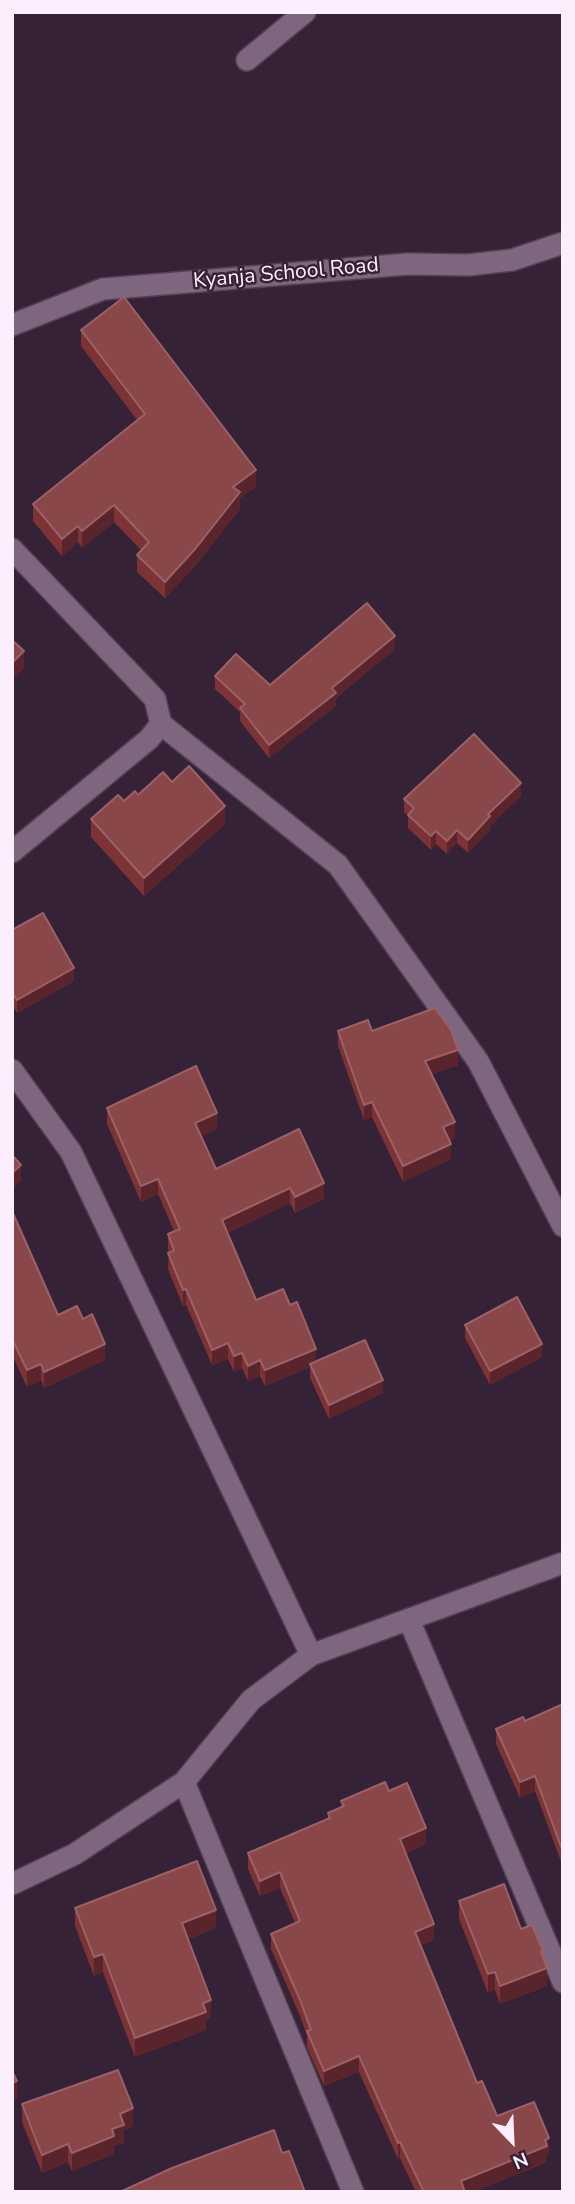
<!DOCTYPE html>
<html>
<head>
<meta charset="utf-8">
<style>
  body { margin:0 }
  #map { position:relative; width:575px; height:2204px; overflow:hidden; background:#362236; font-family:"Nunito Sans",sans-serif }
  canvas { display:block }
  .frame { position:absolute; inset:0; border:14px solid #fceefc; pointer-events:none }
  .north { position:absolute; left:477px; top:2106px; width:70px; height:70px; -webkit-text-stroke:5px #362236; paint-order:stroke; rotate:157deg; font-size:19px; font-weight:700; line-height:28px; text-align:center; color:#fceefc }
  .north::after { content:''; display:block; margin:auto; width:24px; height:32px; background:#fceefc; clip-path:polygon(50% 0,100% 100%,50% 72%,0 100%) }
</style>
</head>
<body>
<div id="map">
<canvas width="575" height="2204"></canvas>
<div class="frame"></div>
<div class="north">N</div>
</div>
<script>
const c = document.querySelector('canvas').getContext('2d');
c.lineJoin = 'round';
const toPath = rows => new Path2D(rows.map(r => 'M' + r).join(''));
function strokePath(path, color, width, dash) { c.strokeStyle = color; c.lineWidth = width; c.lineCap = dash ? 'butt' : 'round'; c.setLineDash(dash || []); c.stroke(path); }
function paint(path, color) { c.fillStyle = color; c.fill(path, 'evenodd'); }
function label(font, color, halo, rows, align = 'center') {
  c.font = font + ' "Nunito Sans",sans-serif'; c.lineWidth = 5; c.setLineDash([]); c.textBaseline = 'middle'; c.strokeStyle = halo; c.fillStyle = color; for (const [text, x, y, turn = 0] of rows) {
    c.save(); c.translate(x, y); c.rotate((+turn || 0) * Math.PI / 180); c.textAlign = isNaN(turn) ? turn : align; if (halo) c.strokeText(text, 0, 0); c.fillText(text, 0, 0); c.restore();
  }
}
const street = toPath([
  [247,60,305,12],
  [12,325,103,289,408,264,468,265,512,260,563,243],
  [12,549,155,699,161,724,338,865,478,1061,563,1226],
  [12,852,149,739,161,724],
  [12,1070,71,1152,311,1655],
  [409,1620,563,1982],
  [184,1782,353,2192],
  [12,1884,75,1854,184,1782,251,1700,311,1655,563,1563]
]);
const wall = toPath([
  [81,330,256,487,240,498,240,509,196,565,165,598,137,572,137,555,141,550,114,522,82,548,78,542,62,556,33,521,33,504,137,420,81,346],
  [395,649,336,698,336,706,269,758,240,721,240,712,215,689,215,676,270,685],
  [172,782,225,824,144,896,91,837,91,819,124,801],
  [521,796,490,826,490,830,468,853,457,843,447,854,436,844,431,850,408,828,408,816,404,812,404,799],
  [12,930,74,981,17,1013,12,1005],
  [338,1031,372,1031,458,1065,432,1074,455,1138,449,1140,451,1159,403,1182,372,1117,364,1120,338,1046],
  [107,1108,217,1129,201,1136,216,1169,299,1129,324,1199,295,1213,290,1203,227,1233,256,1300,316,1361,383,1393,329,1419,310,1378,310,1367,265,1386,260,1376,248,1381,242,1368,234,1372,228,1359,212,1365,186,1305,183,1306,168,1269,169,1253,168,1249,168,1234,174,1231,158,1194,141,1202,107,1124],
  [12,1211,58,1315,105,1360,44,1388,41,1380,27,1387,12,1355],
  [465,1325,542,1357,490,1385,465,1338],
  [563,1704,563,1867,535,1791,520,1798,496,1744,496,1729,525,1721],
  [389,1791,426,1844,406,1853,434,1940,421,1945,477,2083,497,2116,549,2154,547,2154,547,2162,473,2192,416,2192,400,2158,398,2159,359,2072,324,2086,307,2047,307,2036,300,2016,271,1949,271,1934,295,1923,280,1888,260,1896,248,1869,248,1853,328,1819,328,1813,341,1807,341,1801],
  [459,1901,521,1929,543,1959,547,1986,500,2004,495,1990,488,1993,459,1919],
  [75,1908,216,1928,188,1939,211,2018,206,2020,206,2030,135,2057,103,1972,94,1976,75,1926],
  [22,2104,133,2126,124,2130,124,2143,114,2146,114,2154,72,2171,68,2162,42,2173,22,2122]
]);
const shadedWall = toPath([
  [256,470,256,487,240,498,240,509,196,565,165,598,165,582,233,487],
  [114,505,114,522,82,548,82,531],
  [78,526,78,542,62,556,62,539],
  [395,636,395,649,336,698,336,706,269,758,269,745,332,688],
  [24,651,24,669,12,681,12,694,12,663],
  [521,783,521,796,490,826,490,830,468,853,468,840,488,814],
  [225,806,225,824,144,896,144,878],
  [457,830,457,843,447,854,447,841],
  [436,831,436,844,431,850,431,836],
  [74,968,74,981,17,1013,17,1000],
  [458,1050,458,1065,425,1076,425,1061],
  [372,1102,372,1117,364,1120,364,1105],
  [217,1113,217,1129,195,1138,195,1123],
  [455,1122,455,1138,443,1143,443,1127],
  [451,1144,451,1159,403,1182,403,1166],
  [21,1165,21,1181,12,1189,12,1173],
  [158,1179,158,1194,141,1202,141,1186],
  [324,1183,324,1199,295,1213,295,1197],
  [290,1188,290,1203,222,1235,222,1220],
  [186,1289,186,1305,183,1306,183,1290],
  [228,1343,228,1359,212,1365,212,1350],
  [105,1344,105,1360,44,1388,44,1372],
  [542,1344,542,1357,490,1385,490,1371],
  [316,1349,316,1365,310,1364,310,1367,265,1386,265,1370],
  [242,1353,242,1368,234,1372,234,1356],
  [260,1360,260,1376,248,1381,248,1366],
  [41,1364,41,1380,27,1387,27,1370],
  [383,1380,383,1393,329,1419,329,1405],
  [535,1776,535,1791,520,1798,520,1782],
  [426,1828,426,1844,400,1855,400,1839],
  [280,1872,280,1888,260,1896,260,1881],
  [216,1910,216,1928,182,1941,182,1923],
  [434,1924,434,1940,415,1947,415,1932],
  [103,1954,103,1972,94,1976,94,1957],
  [547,1968,547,1986,500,2004,500,1986],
  [495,1972,495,1990,488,1993,488,1974],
  [211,2000,211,2018,206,2020,206,2030,135,2057,135,2038,203,2003],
  [14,2044,14,2062,12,2063,12,2045],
  [359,2056,359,2072,324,2086,324,2071],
  [17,2081,17,2099,12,2101,12,2083],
  [133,2108,133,2126,124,2130,124,2143,114,2146,114,2154,72,2171,72,2153,112,2129,120,2114],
  [549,2138,549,2154,547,2154,547,2162,473,2192,461,2192,461,2181],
  [400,2142,400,2158,398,2159,398,2143],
  [68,2144,68,2162,42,2173,42,2155]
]);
const building = toPath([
  [124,297,256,470,233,487,240,492,196,548,165,582,137,555,149,542,114,505,82,531,78,526,62,539,33,504,145,414,81,330,124,297],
  [367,603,395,636,332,688,336,693,269,745,240,708,245,704,215,676,236,654,270,685,367,603],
  [12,640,24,651,12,663,12,640],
  [474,734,521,783,488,814,490,816,468,840,457,830,447,841,436,831,431,836,408,815,414,808,404,799,474,734],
  [189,766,225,806,144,878,91,819,118,795,124,801,135,791,138,795,163,772,172,782,189,766],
  [43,913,74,968,17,1000,12,992,12,930,43,913],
  [435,1008,451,1030,458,1050,425,1061,455,1122,443,1127,451,1144,403,1166,372,1102,364,1105,338,1031,368,1020,372,1031,435,1008],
  [196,1066,217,1113,195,1123,216,1169,299,1129,324,1183,295,1197,290,1188,222,1220,256,1300,283,1289,290,1305,297,1302,316,1349,265,1370,260,1360,248,1366,242,1353,234,1356,228,1343,212,1350,186,1289,183,1290,168,1253,174,1251,168,1234,180,1229,158,1179,141,1186,107,1108,196,1066],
  [12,1155,21,1165,12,1173,12,1155],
  [12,1211,58,1315,77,1306,83,1319,92,1314,105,1344,44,1372,41,1364,27,1370,12,1339,12,1211],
  [517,1297,542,1344,490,1371,465,1325,517,1297],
  [365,1340,383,1380,329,1405,310,1364,365,1340],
  [563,1704,563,1852,535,1776,520,1782,496,1729,523,1717,525,1721,563,1704],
  [385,1782,389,1791,407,1783,426,1828,400,1839,434,1924,415,1932,477,2083,482,2081,497,2116,534,2102,549,2138,545,2140,547,2146,461,2181,465,2192,424,2192,400,2142,398,2143,359,2056,324,2071,307,2031,311,2030,300,2000,271,1934,300,1921,280,1872,260,1881,248,1853,330,1818,328,1813,344,1806,341,1801,385,1782],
  [197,1861,216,1910,182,1923,211,2000,203,2003,206,2012,135,2038,103,1954,94,1957,75,1908,197,1861],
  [504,1884,521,1929,532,1925,543,1951,541,1952,547,1968,500,1986,495,1972,488,1974,459,1901,504,1884],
  [118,2070,133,2108,120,2114,124,2125,112,2129,114,2136,72,2153,68,2144,42,2155,22,2104,118,2070],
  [12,2071,17,2081,12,2083,12,2071],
  [274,2130,282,2153,289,2151,305,2192,120,2192,172,2168,274,2130]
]);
const streetNames = [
  ["Kyanja School Road",286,274,-5]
];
strokePath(street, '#534153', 24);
strokePath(street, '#7d667e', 21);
paint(wall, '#7b3335');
paint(shadedWall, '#59242c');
paint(building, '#89474a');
strokePath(building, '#9b6166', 2);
label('21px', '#fceefc', '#362236', streetNames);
</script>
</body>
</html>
